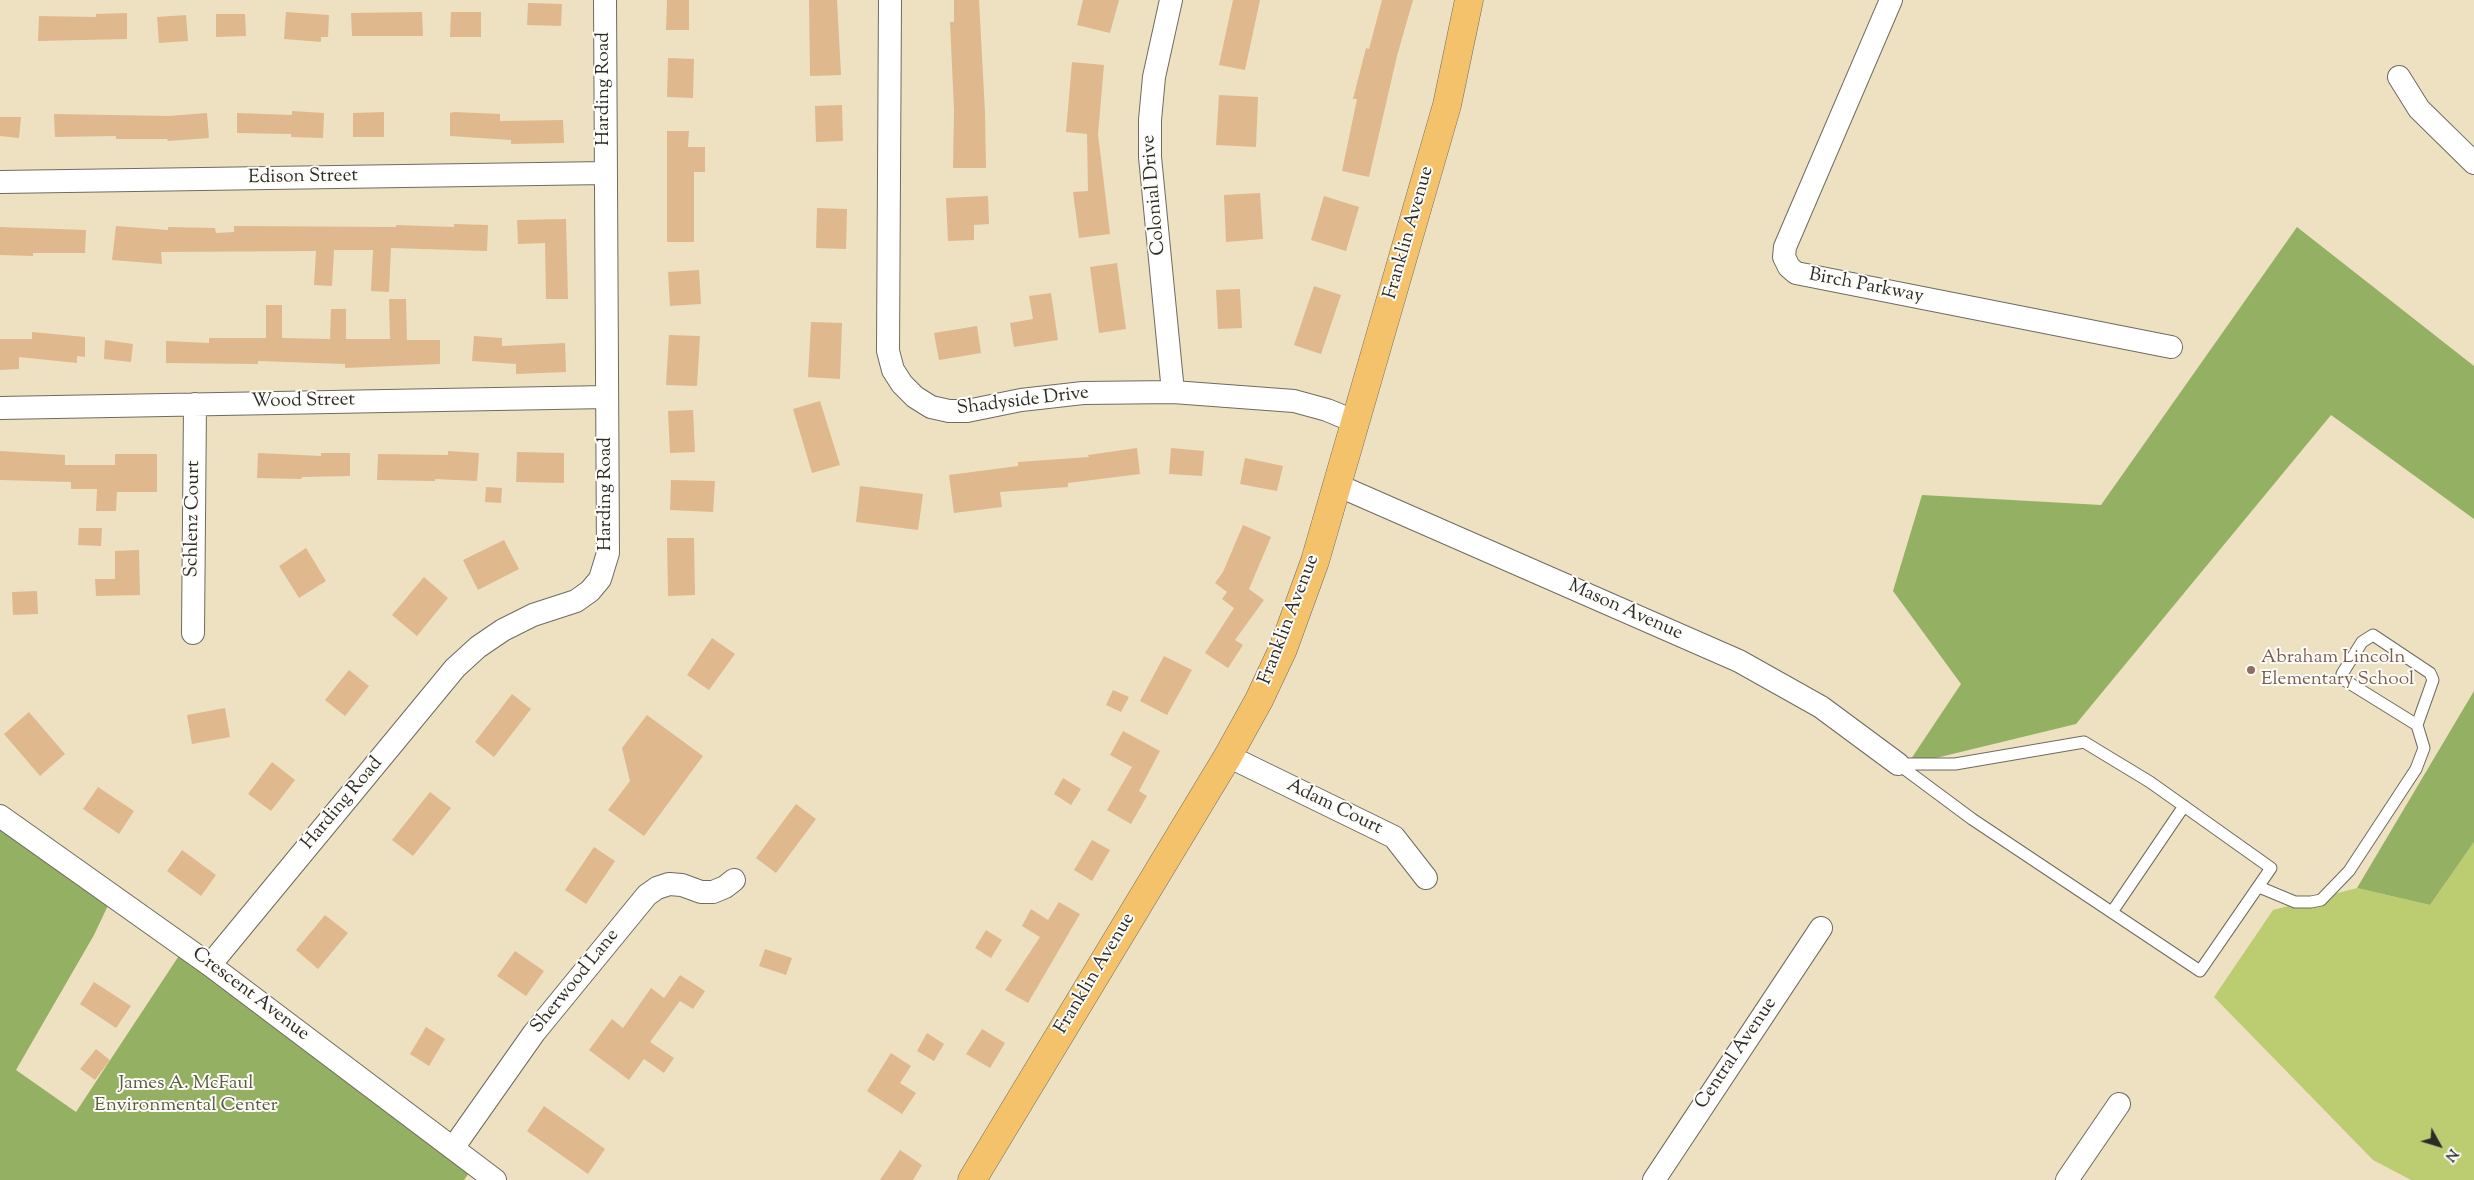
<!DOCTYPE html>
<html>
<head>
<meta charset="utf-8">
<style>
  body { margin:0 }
  #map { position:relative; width:2474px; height:1180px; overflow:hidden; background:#ede1c2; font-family:"Sorts Mill Goudy",serif }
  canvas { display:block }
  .north { position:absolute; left:2414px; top:1120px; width:50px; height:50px; -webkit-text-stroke:4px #fdfcf7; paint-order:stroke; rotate:129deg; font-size:14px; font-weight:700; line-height:20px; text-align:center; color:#2b2b2b }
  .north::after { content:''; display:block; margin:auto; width:18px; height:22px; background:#2b2b2b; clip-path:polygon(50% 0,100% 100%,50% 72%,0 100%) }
</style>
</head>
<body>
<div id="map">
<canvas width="2474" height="1180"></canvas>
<div class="north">N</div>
</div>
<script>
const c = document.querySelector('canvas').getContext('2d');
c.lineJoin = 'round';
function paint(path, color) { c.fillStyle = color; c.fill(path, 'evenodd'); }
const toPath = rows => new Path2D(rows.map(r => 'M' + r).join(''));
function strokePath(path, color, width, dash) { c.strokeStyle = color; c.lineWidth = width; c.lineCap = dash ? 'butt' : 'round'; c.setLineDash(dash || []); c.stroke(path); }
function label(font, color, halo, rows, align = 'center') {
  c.font = font + ' "Sorts Mill Goudy",serif'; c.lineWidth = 4; c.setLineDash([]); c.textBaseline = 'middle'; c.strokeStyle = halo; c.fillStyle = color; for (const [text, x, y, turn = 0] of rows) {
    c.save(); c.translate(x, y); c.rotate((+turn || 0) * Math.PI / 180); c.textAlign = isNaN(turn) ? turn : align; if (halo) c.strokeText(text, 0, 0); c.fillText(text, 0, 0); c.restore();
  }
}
const green = toPath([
  [2474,842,2474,1180,2411,1180,2373,1160,2214,997,2273,910,2357,888,2430,905]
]);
const forest = toPath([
  [2297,227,2474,366,2474,519,2331,415,2076,724,1907,765,1961,684,1893,591,1922,495,2101,505],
  [2474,691,2474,842,2430,905,2357,888],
  [0,810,112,897,94,935,16,1070,76,1112,188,942,476,1163,464,1180,0,1180]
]);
const building = toPath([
  [667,0,689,0,689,30,666,30],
  [809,0,837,0,841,75,810,76],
  [954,0,979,0,985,112,986,168,953,168,954,110,950,22,954,22],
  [1083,0,1119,0,1110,33,1077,25],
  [1233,0,1260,0,1245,70,1219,65],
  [1382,0,1413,0,1397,56,1369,177,1342,171,1357,99,1353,99,1366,48,1369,49],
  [528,3,562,4,561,26,527,25],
  [286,12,329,15,328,37,321,37,321,42,284,39],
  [422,12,423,36,352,36,351,13],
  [451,12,481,12,481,37,450,37],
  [127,13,127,39,38,41,39,16,96,17,96,14],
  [216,14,245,14,246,36,216,37],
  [186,15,188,41,159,43,157,17],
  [668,58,694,59,693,98,667,97],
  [1072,62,1104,65,1098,134,1110,234,1079,238,1073,192,1088,191,1087,134,1066,132],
  [1219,95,1258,97,1256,147,1216,145],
  [842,105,843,141,816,142,815,106],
  [292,111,324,113,323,138,291,137,291,134,237,133,237,113,292,115],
  [384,112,384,137,353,137,353,113],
  [454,112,500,114,500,121,563,120,564,143,511,144,511,140,450,136,450,113],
  [207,113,209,138,168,141,167,139,116,139,116,136,55,137,54,114,168,116],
  [0,117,21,117,19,138,0,136],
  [667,131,689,131,688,147,705,147,705,172,694,172,694,242,667,242],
  [1260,193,1263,239,1226,242,1224,195],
  [988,196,989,224,974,225,974,240,948,241,946,198],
  [1324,196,1359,207,1346,251,1311,240],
  [817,208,847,209,846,249,816,248],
  [566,219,568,299,546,299,545,243,518,244,517,220],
  [454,224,488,225,487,251,391,248,389,292,371,291,373,250,334,250,332,286,314,285,316,251,161,252,162,264,112,260,116,226,168,230,168,227,215,228,216,233,234,232,234,226,396,227,396,225,454,227],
  [0,227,86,230,85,253,33,253,33,256,0,255],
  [1117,263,1126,329,1099,333,1090,267],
  [699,270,701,304,670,306,668,272],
  [1314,286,1341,295,1321,354,1294,345],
  [1240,289,1242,328,1218,329,1216,290],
  [1051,293,1058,340,1014,347,1010,323,1033,319,1029,296],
  [389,299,406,299,407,340,440,340,440,364,345,368,345,364,258,361,258,364,166,363,166,341,209,343,209,338,266,338,266,305,282,305,282,338,330,339,331,309,346,309,346,339,390,339],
  [811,322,842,323,840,379,808,377],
  [977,326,981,353,939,360,934,333],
  [32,332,85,337,85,357,77,356,77,363,19,357,19,369,0,370,0,339,32,339],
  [669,335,700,336,697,386,666,385],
  [474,336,502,338,502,346,565,343,566,372,516,374,516,364,472,361],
  [105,340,133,344,131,362,104,359],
  [820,401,840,465,812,473,793,409],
  [693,410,695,452,670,453,668,411],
  [1137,448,1140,474,1068,483,1068,487,1000,492,1002,507,954,513,949,475,1018,466,1018,462,1089,457,1088,455],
  [1171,448,1204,451,1202,476,1169,474],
  [0,451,65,455,65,465,115,465,115,454,157,454,157,492,117,492,116,511,96,511,97,489,71,489,71,482,0,480],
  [448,451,479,453,477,481,435,479,435,481,377,480,378,454,448,455],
  [517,452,564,453,564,483,516,482],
  [258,453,321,456,321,453,350,453,350,476,302,477,301,479,257,478],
  [1245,458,1283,466,1277,491,1240,484],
  [671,480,715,481,713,512,670,510],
  [860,486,923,494,918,530,856,522],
  [486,487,502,488,501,503,485,502],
  [1243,525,1271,537,1249,589,1264,600,1235,640,1243,645,1228,668,1205,653,1234,608,1222,599,1227,592,1215,583,1223,572],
  [79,528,102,528,101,546,78,545],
  [667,538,694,538,695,595,668,596],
  [504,540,519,569,478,590,463,560],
  [306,548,326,581,299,598,279,566],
  [139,550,140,595,96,596,95,579,115,579,115,551],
  [424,577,448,598,417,636,392,615],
  [37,591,38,614,13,615,12,592],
  [712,638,735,654,709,690,687,675],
  [1164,656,1192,670,1167,715,1140,701],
  [349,670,369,686,345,716,325,700],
  [1113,690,1129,697,1121,712,1106,705],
  [512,694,531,709,494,757,475,742],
  [225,708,230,737,192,744,187,715],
  [29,712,65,754,40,776,4,734],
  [647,715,703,756,644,836,608,810,630,781,622,748],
  [1123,731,1160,751,1139,791,1147,796,1131,824,1107,810,1132,767,1110,755],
  [272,762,295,780,271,811,248,794],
  [1063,778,1081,789,1071,805,1054,794],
  [98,787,134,811,119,834,83,809],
  [430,792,451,808,413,856,392,840],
  [796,804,816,819,776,873,756,858],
  [1092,840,1110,850,1092,881,1074,870],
  [594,847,615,861,586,904,565,890],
  [182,850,216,875,201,896,167,871],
  [1059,902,1080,914,1028,1003,1005,990,1040,937,1022,926,1031,909,1048,920],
  [325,915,348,933,318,969,296,950],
  [986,930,1002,940,991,958,975,948],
  [765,949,792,958,786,975,759,966],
  [515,951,544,971,526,996,497,976],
  [680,975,705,991,693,1009,680,1001,650,1042,674,1058,664,1073,644,1059,629,1080,589,1050,612,1019,623,1028,651,988,664,998],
  [94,982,131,1006,116,1028,80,1004],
  [426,1027,445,1039,429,1066,410,1054],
  [982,1029,1005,1043,990,1068,966,1054],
  [927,1033,944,1044,934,1061,917,1051],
  [96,1049,110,1060,95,1080,80,1069],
  [891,1053,911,1066,900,1083,916,1093,902,1114,867,1091],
  [544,1106,605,1149,588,1174,527,1131],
  [900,1150,922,1165,913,1180,880,1180]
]);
const lane = toPath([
  [2084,742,2150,782,2271,868,2200,971,1972,819,1898,764,1955,764,2084,742],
  [2259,887,2295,902,2311,902,2321,900,2349,871,2416,769,2424,748,2417,725,2346,681,2342,674,2362,642,2373,635,2430,673,2433,680,2417,725],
  [2112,912,2184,806]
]);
const street = toPath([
  [890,0,888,351,893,370,902,384,915,397,931,407,949,411,967,411,1021,400,1083,393,1173,392,1294,401,1327,410,1356,422],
  [1171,0,1154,77,1150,120,1150,157,1173,392],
  [1891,0,1785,247,1784,257,1789,267,1796,273,2171,347],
  [2399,77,2419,109,2474,163],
  [0,182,606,173],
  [0,408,607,397],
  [1337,485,1739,661,1821,707,1898,764],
  [193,633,195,404],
  [1228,756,1394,837,1426,878],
  [0,816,210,965,495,1180],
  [210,965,455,668,478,647,503,630,533,615,576,601,590,591,600,579,608,553,605,0],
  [453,1148,534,1033,647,895,657,888,669,884,682,885,701,892,713,892,725,887,734,880],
  [1654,1180,1821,928],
  [2067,1180,2119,1104]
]);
const primary = toPath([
  [972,1180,1228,756,1259,700,1283,649,1315,561,1447,105,1469,0]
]);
const markers = [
  [2251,670,5,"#8d6e63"]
];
const streetNames = [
  ["Harding Road",605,89,-90],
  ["Edison Street",303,178,-1],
  ["Colonial Drive",1155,195,-95],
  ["Franklin Avenue",1410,233,-74],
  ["Birch Parkway",1866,287,11],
  ["Wood Street",303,402,-1],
  ["Shadyside Drive",1023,402,-7],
  ["Harding Road",607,494,-90],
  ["Schlenz Court",194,519,-89],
  ["Mason Avenue",1625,611,24],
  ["Franklin Avenue",1290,620,-69],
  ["Harding Road",343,804,-50],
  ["Adam Court",1334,808,26],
  ["Franklin Avenue",1096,974,-59],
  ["Sherwood Lane",576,982,-51],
  ["Crescent Avenue",250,995,37],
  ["Central Avenue",1737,1054,-56]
];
const educationNames = [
  ["Abraham Lincoln",2261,659],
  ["Elementary School",2261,681]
];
const parkNames = [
  ["James A. McFaul",186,1085],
  ["Environmental Center",186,1107]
];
paint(green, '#bbcd70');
paint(forest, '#94b062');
paint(building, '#e0b88d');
strokePath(lane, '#6f6b60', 13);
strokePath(street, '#6f6b60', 24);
strokePath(primary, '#6f6b60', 29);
strokePath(lane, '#fff', 11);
strokePath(street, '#fff', 22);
strokePath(primary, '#f3c26a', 28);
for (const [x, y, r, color] of markers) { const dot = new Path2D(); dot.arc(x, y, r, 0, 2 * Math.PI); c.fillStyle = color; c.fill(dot); strokePath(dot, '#fdfcf7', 2); }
label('19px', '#2b2b2b', '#fdfcf7', streetNames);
label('19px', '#785e54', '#fdfcf7', educationNames, 'left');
label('19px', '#565c40', '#fdfcf7', parkNames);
</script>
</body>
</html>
